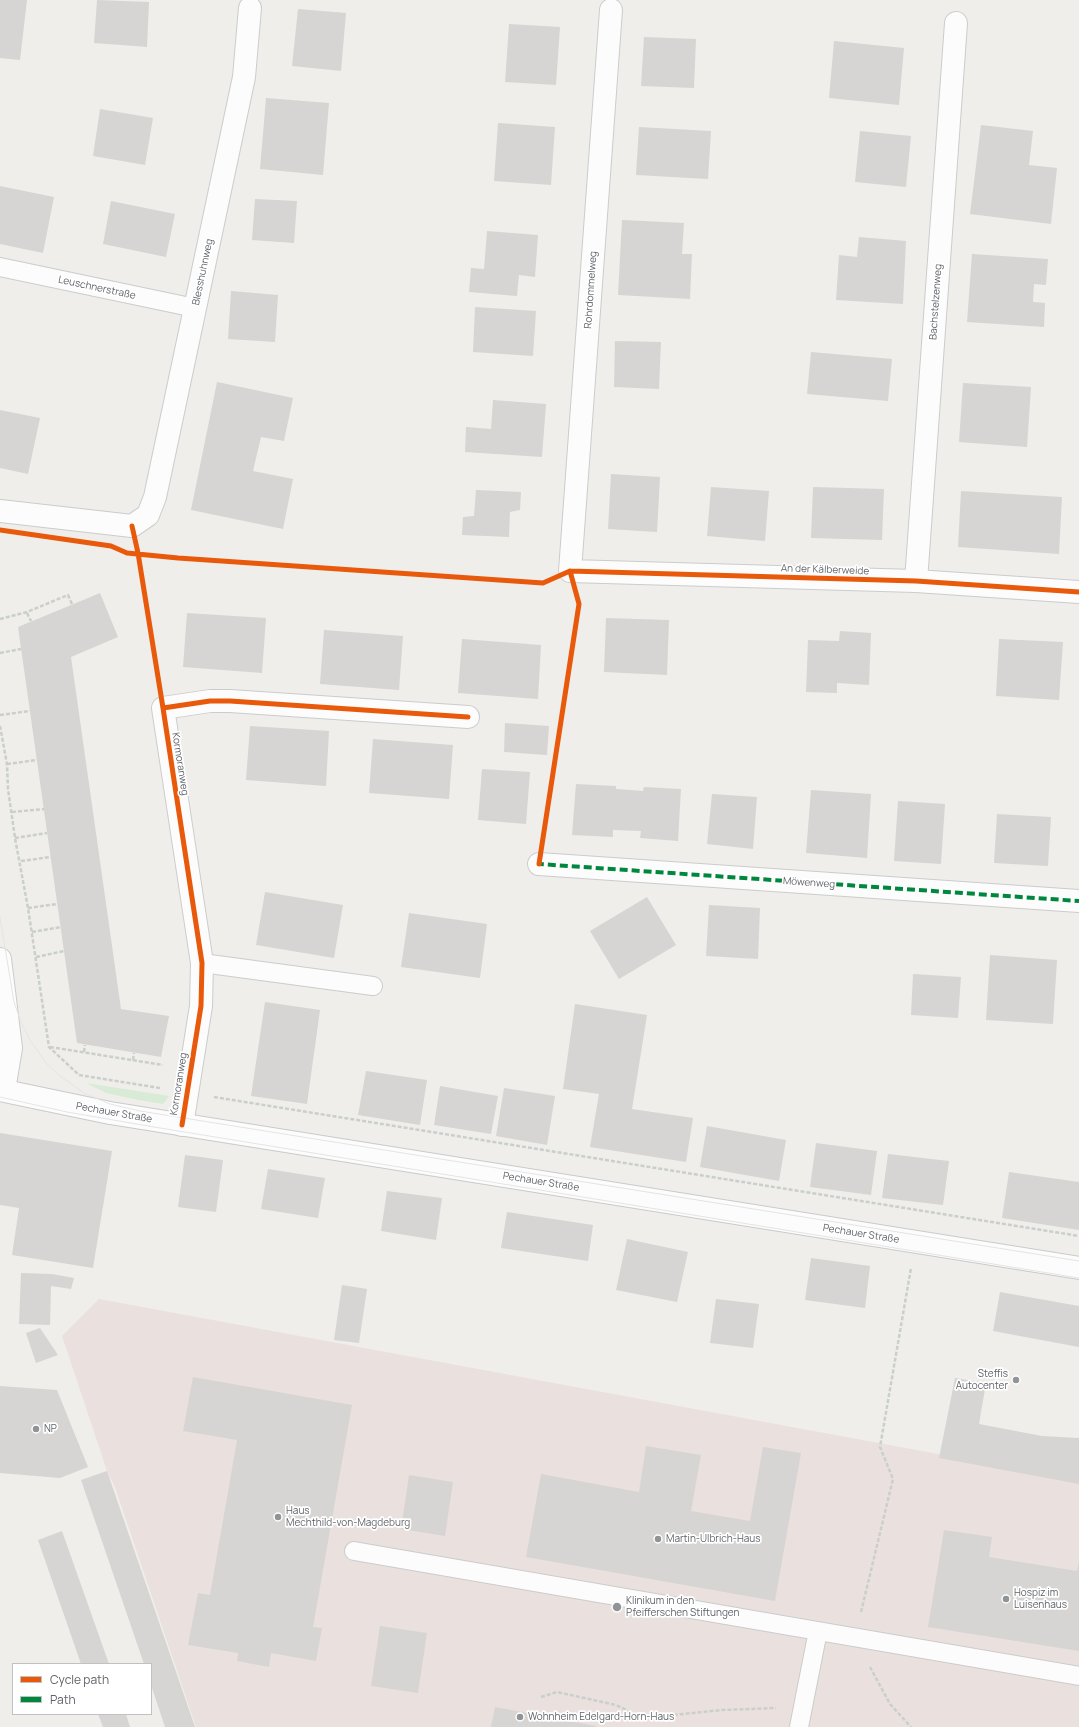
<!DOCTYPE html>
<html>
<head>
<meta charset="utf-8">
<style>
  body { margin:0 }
  #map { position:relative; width:1079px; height:1727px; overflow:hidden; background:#efeeea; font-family:Manrope,sans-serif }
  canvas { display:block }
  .legend { position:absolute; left:12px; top:1663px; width:140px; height:52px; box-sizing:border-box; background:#fff; border:1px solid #bfc1c3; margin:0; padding:5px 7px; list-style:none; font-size:12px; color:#5f6368 }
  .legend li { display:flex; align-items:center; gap:8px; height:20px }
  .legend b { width:20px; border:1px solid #bfc1c3 }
</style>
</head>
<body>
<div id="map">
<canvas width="1079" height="1727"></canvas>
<ul class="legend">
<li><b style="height:5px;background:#e8590c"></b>Cycle path</li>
<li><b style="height:5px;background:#00873e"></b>Path</li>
</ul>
</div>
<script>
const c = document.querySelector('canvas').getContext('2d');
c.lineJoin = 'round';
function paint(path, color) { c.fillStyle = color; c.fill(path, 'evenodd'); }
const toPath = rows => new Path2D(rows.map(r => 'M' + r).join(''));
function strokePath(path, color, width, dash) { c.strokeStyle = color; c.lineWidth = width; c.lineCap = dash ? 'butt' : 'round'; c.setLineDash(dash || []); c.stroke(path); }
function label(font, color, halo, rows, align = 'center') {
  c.font = font + ' Manrope,sans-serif'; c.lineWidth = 3.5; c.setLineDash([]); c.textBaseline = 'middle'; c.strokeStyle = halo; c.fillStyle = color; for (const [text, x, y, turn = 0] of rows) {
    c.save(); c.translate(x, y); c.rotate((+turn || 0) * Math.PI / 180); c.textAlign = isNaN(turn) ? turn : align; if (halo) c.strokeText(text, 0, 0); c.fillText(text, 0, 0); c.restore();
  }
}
const medical = toPath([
  [99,1299,1079,1480,1079,1727,196,1727,115,1487,107,1471,62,1336]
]);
const green = toPath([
  [86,1083,169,1096,163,1104,138,1100,106,1093]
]);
const building = toPath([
  [0,0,27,0,20,60,0,58],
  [97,0,149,2,147,47,94,43],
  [298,9,346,13,341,71,292,66],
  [509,24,560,27,556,85,505,82],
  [644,37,696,39,694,88,641,86],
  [834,41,904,48,899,105,829,98],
  [266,98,329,103,323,175,260,169],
  [100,109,153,118,145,165,93,156],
  [498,123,555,127,551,185,494,181],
  [981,125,1033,131,1029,165,1057,168,1051,224,970,214],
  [639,127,711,131,708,179,636,175],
  [860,131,911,136,906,187,855,182],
  [0,186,54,197,43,253,0,244],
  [255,199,297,201,294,243,252,240],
  [111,201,175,214,166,257,103,244],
  [622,220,684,223,682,254,692,254,690,299,618,295],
  [487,231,538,235,535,277,519,275,517,296,469,292,471,268,484,269],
  [859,237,906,241,903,304,836,300,839,255,857,257],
  [972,254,1048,259,1046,285,1034,284,1033,302,1045,303,1044,327,967,322],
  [231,291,278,295,275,342,228,339],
  [475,307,536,311,533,356,473,352],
  [615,341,661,342,659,389,614,387],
  [811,352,892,359,888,401,807,394],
  [217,382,293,398,284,441,261,437,253,471,293,479,283,529,191,510],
  [963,383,1031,387,1027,447,959,442],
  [493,400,546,404,542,457,465,452,466,427,491,429],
  [0,410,40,418,28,474,0,468],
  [611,474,660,477,657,532,608,529],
  [711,487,769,491,765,541,707,536],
  [813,487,884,489,882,540,811,538],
  [476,490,521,492,520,510,510,512,509,537,462,535,463,517,474,516],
  [961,491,1062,497,1059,554,958,547],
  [100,593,118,637,71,657,121,1009,169,1016,161,1057,77,1043,18,627],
  [187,613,266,618,262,673,183,667],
  [606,618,669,620,667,675,604,672],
  [324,630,403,636,399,690,320,684],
  [840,631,871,633,869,685,837,683,837,693,806,692,808,640,839,641],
  [462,639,541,645,538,699,458,693],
  [999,639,1063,642,1059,700,996,696],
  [505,723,549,726,547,755,504,752],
  [250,726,329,731,326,786,246,780],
  [373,739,453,745,449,799,369,793],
  [482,769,530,772,526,824,478,820],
  [576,784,616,786,616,789,643,791,644,787,681,789,678,841,640,838,641,831,613,830,613,837,572,835],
  [811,790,871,794,867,858,806,853],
  [712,794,757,797,753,849,707,844],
  [898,801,945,804,941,864,894,861],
  [997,814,1051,817,1048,866,994,863],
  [265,892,343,905,334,958,256,945],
  [647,897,676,945,619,979,590,931],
  [709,905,760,908,758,959,706,956],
  [409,913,487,924,480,978,401,967],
  [990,955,1057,960,1053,1024,986,1020],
  [913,974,961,977,958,1018,911,1015],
  [265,1002,320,1010,307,1104,251,1096],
  [575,1004,647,1015,632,1109,693,1118,686,1162,590,1147,599,1094,563,1089],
  [366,1071,427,1080,420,1125,358,1115],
  [440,1086,498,1096,491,1134,434,1125],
  [504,1088,555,1096,547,1145,496,1136],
  [707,1126,786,1140,779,1181,700,1167],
  [0,1133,112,1151,93,1268,12,1255,19,1208,0,1205],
  [816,1143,877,1151,871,1195,810,1187],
  [888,1154,949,1161,943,1205,882,1198],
  [185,1155,223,1160,216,1212,178,1207],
  [268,1169,325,1178,318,1218,261,1209],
  [1009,1172,1079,1182,1079,1230,1002,1218],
  [387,1191,442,1198,436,1240,381,1231],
  [507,1212,593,1225,588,1261,501,1248],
  [627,1239,688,1252,677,1302,616,1290],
  [811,1258,870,1266,865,1308,805,1300],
  [21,1273,52,1274,74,1278,71,1289,51,1286,50,1325,19,1324],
  [342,1285,367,1289,359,1343,334,1340],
  [1000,1292,1079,1306,1079,1347,993,1331],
  [716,1299,759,1304,753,1348,710,1343],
  [40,1328,58,1355,36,1363,26,1333],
  [193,1377,352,1405,313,1627,322,1628,316,1661,271,1653,269,1667,237,1661,238,1653,188,1645,198,1593,210,1595,237,1440,183,1431],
  [955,1378,986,1383,979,1424,1042,1436,1079,1438,1079,1484,939,1458],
  [0,1386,57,1390,88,1467,60,1478,0,1473],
  [646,1446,701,1455,691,1511,750,1521,763,1447,801,1453,775,1601,526,1557,541,1474,639,1492],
  [107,1471,195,1727,165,1727,151,1685,151,1664,144,1664,81,1480],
  [409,1475,453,1482,445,1536,401,1529],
  [944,1530,992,1537,989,1557,1077,1571,1079,1562,1079,1651,928,1627],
  [62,1531,109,1664,81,1664,38,1540],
  [380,1626,427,1633,418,1693,371,1686],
  [495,1707,596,1726,596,1727,491,1727],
  [98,1714,126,1714,130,1727,103,1727]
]);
const path = toPath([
  [27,613,31,621],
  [0,619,27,612,68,595,72,604],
  [0,653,21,649],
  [0,715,30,711],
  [0,726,7,764,8,789,15,838,28,908,49,1047,79,1075,160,1088],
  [7,764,37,760],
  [12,812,44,809],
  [15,838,47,833],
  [21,861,51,857],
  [28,908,57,904],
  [32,932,61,927],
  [36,957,64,951],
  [50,1047,163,1065],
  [84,1052,85,1045],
  [133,1060,134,1053],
  [214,1097,1079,1236],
  [861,1612,893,1479,880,1447,911,1268],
  [870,1667,890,1704,911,1727],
  [541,1697,557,1692,616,1705,643,1718,722,1710,776,1708]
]);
const lane = toPath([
  [0,267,195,308],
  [202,963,373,986],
  [354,1551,818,1631],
  [799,1727,818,1631,1079,1676]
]);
const street = toPath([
  [611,10,570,571,916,581,1079,592],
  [0,511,132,526,148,515,155,497,244,77,250,8],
  [916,581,956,23],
  [539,864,1079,901],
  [0,959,11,1048,4,1090],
  [182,1125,201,1006,202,963,163,708,210,701,230,701,468,717]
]);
const secondary = toPath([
  [0,1090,110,1113,1079,1268]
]);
const tram = toPath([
  [0,917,14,1002,21,1022,30,1040,46,1063,60,1076,84,1093,110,1104,140,1111,1079,1261],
  [0,1097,67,1112,154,1127,1079,1278]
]);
const quiet = toPath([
  [540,861,539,864,1079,901]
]);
const cycleway = toPath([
  [132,526,138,553,163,708],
  [0,530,111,546,127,553,178,558,543,583,570,571,916,581,1079,592],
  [539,864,579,604,570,571],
  [182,1125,201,1006,202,963,163,708,210,701,230,701,468,717]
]);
const markers = [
  [1016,1380,4,"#919496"],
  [36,1429,4,"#919496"],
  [278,1517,4,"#919496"],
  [658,1539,4,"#919496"],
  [1006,1599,4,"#919496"],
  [617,1607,5,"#919496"],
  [520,1717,4,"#919496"]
];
const streetNames = [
  ["Blesshuhnweg",203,272,-78],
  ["Leuschnerstraße",97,288,12],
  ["Rohrdommelweg",591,290,-86],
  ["Bachstelzenweg",936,302,-86],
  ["An der Kälberweide",825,570,2],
  ["Kormoranweg",180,764,81],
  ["Möwenweg",809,883,4],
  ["Kormoranweg",179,1084,-81],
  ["Pechauer Straße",114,1113,10],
  ["Pechauer Straße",541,1182,9],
  ["Pechauer Straße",861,1234,9]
];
const poiNames = [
  ["Steffis",1008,1374,"right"],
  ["Autocenter",1008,1386,"right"],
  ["NP",44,1429],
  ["Haus",286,1511],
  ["Mechthild-von-Magdeburg",286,1523],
  ["Martin-Ulbrich-Haus",666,1539],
  ["Hospiz im",1014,1593],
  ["Luisenhaus",1014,1605],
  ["Klinikum in den",626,1601],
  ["Pfeifferschen Stiftungen",626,1613],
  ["Wohnheim Edelgard-Horn-Haus",528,1717]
];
paint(medical, '#eae0de');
paint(green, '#d8ebd6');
paint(building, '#d6d5d3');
strokePath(lane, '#cbcccc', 20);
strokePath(street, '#cbcccc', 24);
strokePath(secondary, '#cacacb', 24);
strokePath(path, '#cacfcc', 2.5, [4, 2]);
strokePath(lane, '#fdfcfc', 18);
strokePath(street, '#fdfcfc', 22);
strokePath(secondary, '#fdfcfc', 22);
strokePath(tram, '#e4e4e4', 1);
strokePath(quiet, '#00873e', 4, [8, 4]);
strokePath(cycleway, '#e8590c', 5);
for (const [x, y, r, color] of markers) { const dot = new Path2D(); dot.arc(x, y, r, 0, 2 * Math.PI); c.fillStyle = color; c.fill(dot); strokePath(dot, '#fff', 1.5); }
label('10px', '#5f6368', '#fff', streetNames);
label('10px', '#5f6368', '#fff', poiNames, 'left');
</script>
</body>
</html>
